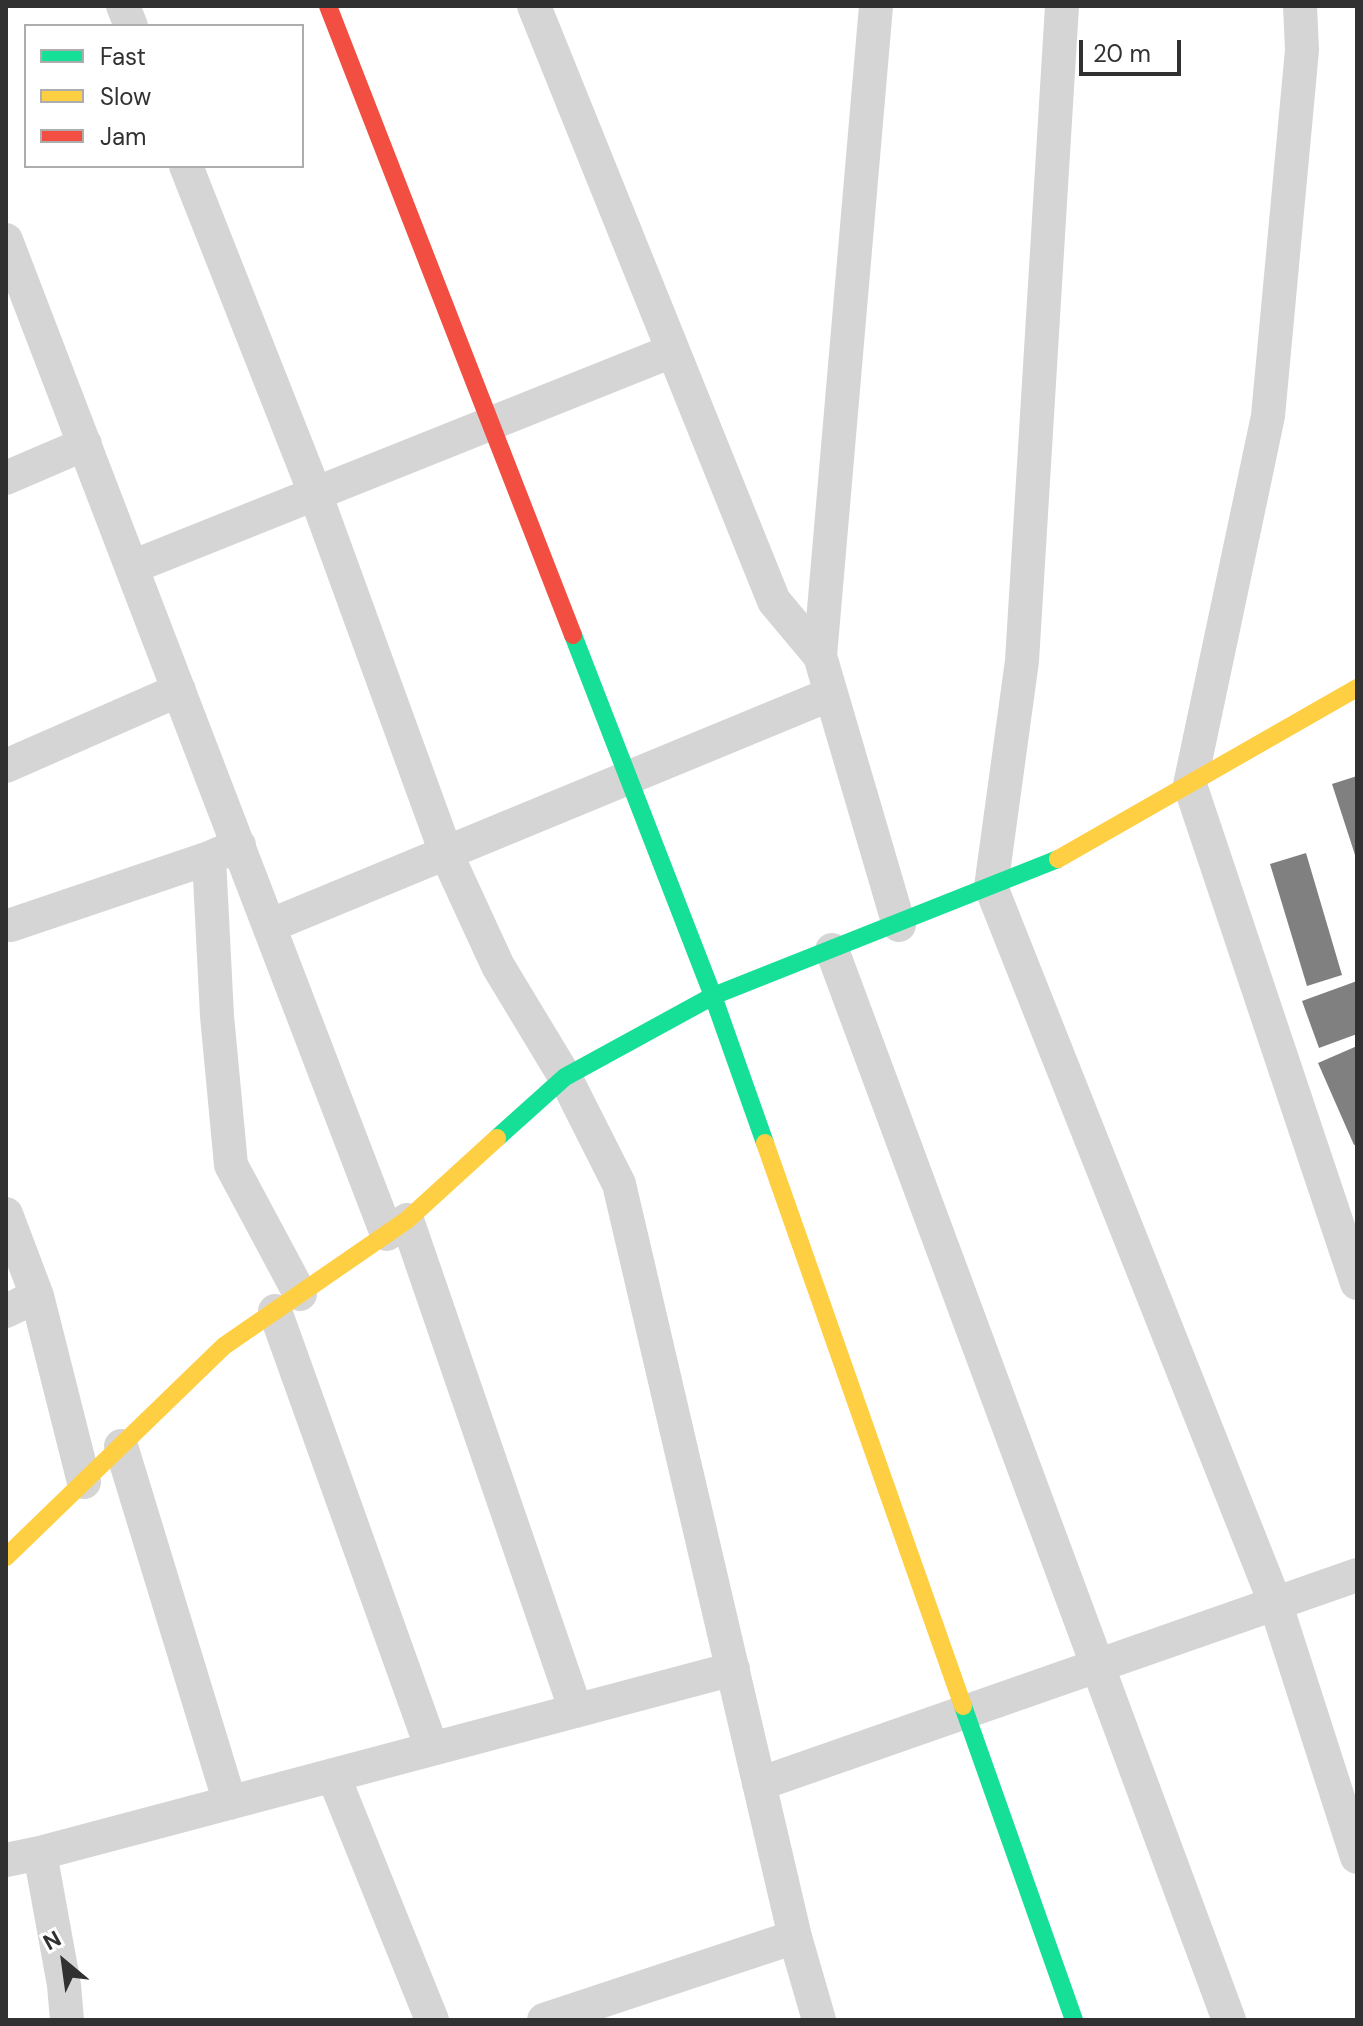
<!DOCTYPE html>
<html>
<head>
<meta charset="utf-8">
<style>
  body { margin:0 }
  #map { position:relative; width:1363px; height:2026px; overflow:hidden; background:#fff; font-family:"DM Sans",sans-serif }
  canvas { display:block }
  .frame { position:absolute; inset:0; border:8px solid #313131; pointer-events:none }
  .legend { position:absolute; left:24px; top:24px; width:280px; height:144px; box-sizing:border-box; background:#fff; border:2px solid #adadad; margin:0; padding:10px 14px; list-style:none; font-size:24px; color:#313131 }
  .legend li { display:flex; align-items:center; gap:16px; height:40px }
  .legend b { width:40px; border:2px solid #adadad }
  .north { position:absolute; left:24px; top:1922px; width:80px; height:80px; -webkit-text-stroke:6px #fff; paint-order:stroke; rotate:331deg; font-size:22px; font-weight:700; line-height:32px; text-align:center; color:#313131 }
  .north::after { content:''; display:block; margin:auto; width:28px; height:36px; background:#313131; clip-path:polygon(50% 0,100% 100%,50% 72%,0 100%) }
  .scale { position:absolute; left:1079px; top:40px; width:102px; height:36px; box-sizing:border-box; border:4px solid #313131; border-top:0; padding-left:10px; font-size:24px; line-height:28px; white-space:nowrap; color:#313131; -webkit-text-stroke:6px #fff; paint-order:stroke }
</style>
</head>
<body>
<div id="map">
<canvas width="1363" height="2026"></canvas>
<div class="frame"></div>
<ul class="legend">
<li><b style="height:10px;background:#16e098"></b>Fast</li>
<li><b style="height:10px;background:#ffcf43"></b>Slow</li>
<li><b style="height:10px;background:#f24e42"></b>Jam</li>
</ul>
<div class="north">N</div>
<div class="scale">20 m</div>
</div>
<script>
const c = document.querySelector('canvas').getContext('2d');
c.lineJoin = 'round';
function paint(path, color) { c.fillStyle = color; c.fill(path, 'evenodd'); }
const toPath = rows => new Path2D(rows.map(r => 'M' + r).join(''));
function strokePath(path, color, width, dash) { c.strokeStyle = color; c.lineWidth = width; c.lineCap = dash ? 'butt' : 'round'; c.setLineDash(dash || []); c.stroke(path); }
const building = toPath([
  [1357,776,1357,858,1356,858,1332,784],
  [1306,853,1342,975,1307,986,1270,864],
  [1357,981,1357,1034,1319,1048,1302,1001],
  [1357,1046,1357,1144,1354,1145,1318,1063]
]);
const street = toPath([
  [123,6,131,26],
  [534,6,774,601,820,656],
  [876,6,820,656,899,925],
  [1062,6,1022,661,991,887,1276,1605,1357,1857],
  [1300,6,1302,50,1268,416,1190,785,1357,1283],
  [186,166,315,493,446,853,498,966,565,1077,619,1184,795,1937,819,2020],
  [6,240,387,1234],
  [6,478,85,444],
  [132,567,672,351],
  [6,766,179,690],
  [239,845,209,858,217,1016,231,1165,300,1294],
  [11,925,209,858],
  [269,926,831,694],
  [832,950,1229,2020],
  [6,1214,37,1296,84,1482],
  [407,1220,576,1711],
  [6,1311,37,1296],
  [275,1311,432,1749],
  [121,1446,230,1803],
  [333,1775,432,2020],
  [759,1784,1357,1575],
  [40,1853,733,1669],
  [6,1860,40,1853,64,1985,67,2020],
  [544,2020,795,1937]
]);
const fast = toPath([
  [573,635,713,996,765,1143],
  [497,1138,565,1077,713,996,1058,859],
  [963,1706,1074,2020]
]);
const slow = toPath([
  [1058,859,1357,688],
  [765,1143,963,1706],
  [6,1557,224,1346,407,1220,497,1138]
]);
const jam = toPath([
  [328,6,573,635]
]);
paint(building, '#808080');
strokePath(street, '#d5d5d5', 34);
strokePath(fast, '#16e098', 18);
strokePath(slow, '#ffcf43', 18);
strokePath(jam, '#f24e42', 18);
</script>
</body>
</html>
